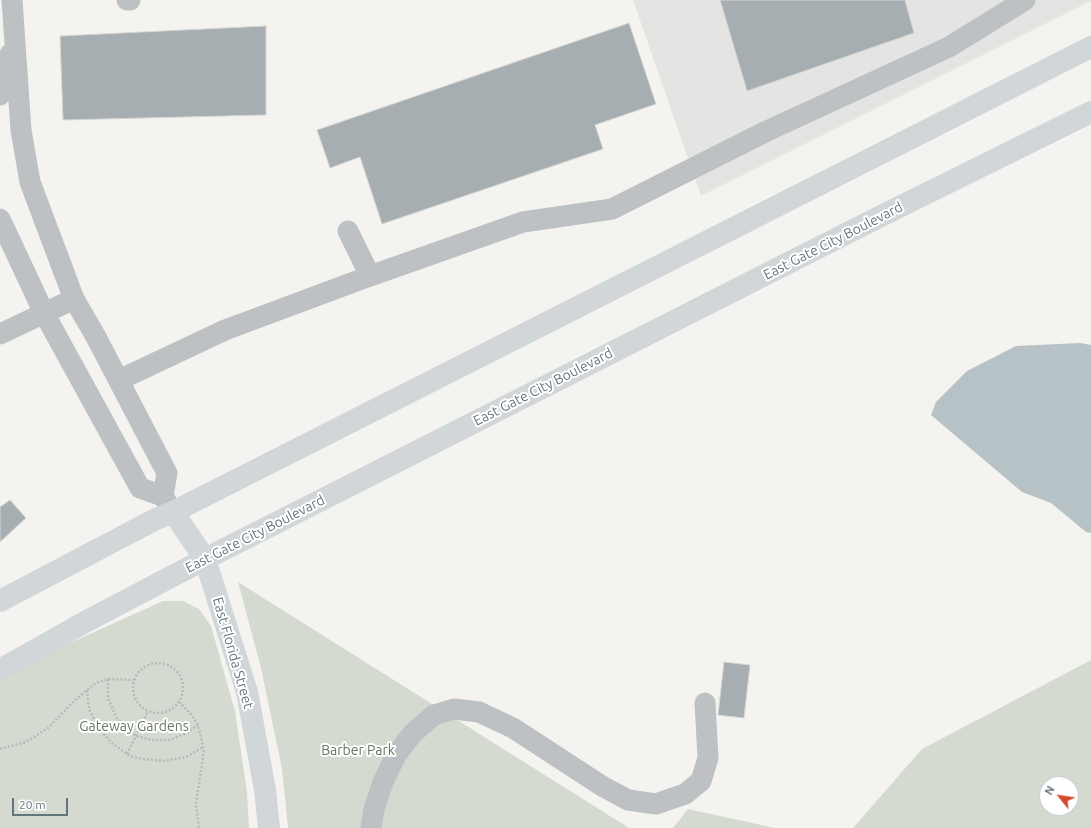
<!DOCTYPE html>
<html>
<head>
<meta charset="utf-8">
<style>
  body { margin:0 }
  #map { position:relative; width:1091px; height:828px; overflow:hidden; background:#f4f3f0; font-family:Ubuntu,sans-serif }
  canvas { display:block }
  .north { position:absolute; left:1039px; top:776px; width:40px; height:40px; box-sizing:border-box; background:#fff; border:1px solid #c1c8cb; border-radius:50%; rotate:300deg; font-size:11px; font-weight:700; line-height:16px; text-align:center; color:#65757e }
  .north::after { content:''; display:block; margin:auto; width:14px; height:18px; background:#d24b31; clip-path:polygon(50% 0,100% 100%,50% 72%,0 100%) }
  .scale { position:absolute; left:12px; top:798px; width:56px; height:18px; box-sizing:border-box; border:2px solid #65757e; border-top:0; padding-left:5px; font-size:12px; line-height:14px; white-space:nowrap; color:#65757e; -webkit-text-stroke:3px #fff; paint-order:stroke }
</style>
</head>
<body>
<div id="map">
<canvas width="1091" height="828"></canvas>
<div class="north">N</div>
<div class="scale">20 m</div>
</div>
<script>
const c = document.querySelector('canvas').getContext('2d');
c.lineJoin = 'round';
function paint(path, color) { c.fillStyle = color; c.fill(path, 'evenodd'); }
const toPath = rows => new Path2D(rows.map(r => 'M' + r).join(''));
function strokePath(path, color, width, dash) { c.strokeStyle = color; c.lineWidth = width; c.lineCap = dash ? 'butt' : 'round'; c.setLineDash(dash || []); c.stroke(path); }
function label(font, color, halo, rows, align = 'center') {
  c.font = font + ' Ubuntu,sans-serif'; c.lineWidth = 4; c.setLineDash([]); c.textBaseline = 'middle'; c.strokeStyle = halo; c.fillStyle = color; for (const [text, x, y, turn = 0] of rows) {
    c.save(); c.translate(x, y); c.rotate((+turn || 0) * Math.PI / 180); c.textAlign = isNaN(turn) ? turn : align; if (halo) c.strokeText(text, 0, 0); c.fillText(text, 0, 0); c.restore();
  }
}
const built = toPath([
  [633,0,1091,0,1091,1,701,196]
]);
const green = toPath([
  [238,582,629,828,288,828,282,769,261,668],
  [163,601,183,601,199,609,211,626,235,711,247,792,249,828,0,828,0,681,48,653],
  [1091,660,1091,828,853,828,922,749],
  [1047,784,1071,784,1071,808,1047,808],
  [688,809,775,828,673,828]
]);
const water = toPath([
  [1080,343,1091,345,1091,533,1086,532,1051,503,1022,492,931,415,936,402,967,371,1016,346]
]);
const building = toPath([
  [720,0,905,0,914,33,747,91,720,0],
  [629,23,656,104,595,125,603,149,382,224,360,157,330,168,317,130,629,23],
  [266,26,266,115,63,120,60,36,266,26],
  [10,500,26,518,0,542,0,507,10,500],
  [724,662,750,665,744,718,718,715,724,662]
]);
const path = toPath([
  '133 688a25 25 0 1 1 50 0a25 25 0 1 1-50 0Z',
  [108,679,108,698,116,717,128,730,136,736,152,740,169,740,185,734,198,725],
  [87,690,89,709,99,729,113,744,130,756,142,759,164,761,186,757,203,747],
  [179,702,191,714,198,725,204,751,196,803,199,828],
  [0,749,26,742,48,728,75,700,96,683,108,679,134,680],
  [127,754,148,711]
]);
const minor = toPath([
  [12,0,21,130,30,182,74,299,96,337,167,473,163,496,173,512],
  [127,0,130,0],
  [0,95,10,54],
  [0,219,44,313,140,488,163,496],
  [370,276,523,222,612,209,767,131,949,47,1025,0],
  [0,334,74,299],
  [119,380,225,330,370,276,348,231],
  [371,828,374,809,383,782,396,755,413,733,434,715,454,709,479,712,513,728,602,786,628,800,656,804,685,794,701,781,708,758,705,703]
]);
const major = toPath([
  [173,512,205,559,247,692,265,790,269,828],
  [0,601,154,520,173,512,1091,47],
  [0,670,85,622,205,559,879,217,1091,112]
]);
const streetNames = [
  ["East Gate City Boulevard",833,241,-27],
  ["East Gate City Boulevard",543,387,-27],
  ["East Gate City Boulevard",255,534,-27],
  ["East Florida Street",233,653,74]
];
const parkNames = [
  ["Gateway Gardens",134,726],
  ["Barber Park",358,750]
];
paint(built, '#e4e5e3');
paint(green, '#d5dad1');
paint(water, '#b6c2c5');
paint(building, '#a7aeb2');
strokePath(building, '#d5d5d3', 1);
strokePath(path, '#b7babc', 2.5, [2, 2]);
strokePath(minor, '#bdc1c4', 21);
strokePath(major, '#d1d6d9', 22);
label('14px', '#65757e', '#fff', streetNames);
label('14px', '#687663', '#fff', parkNames);
</script>
</body>
</html>
